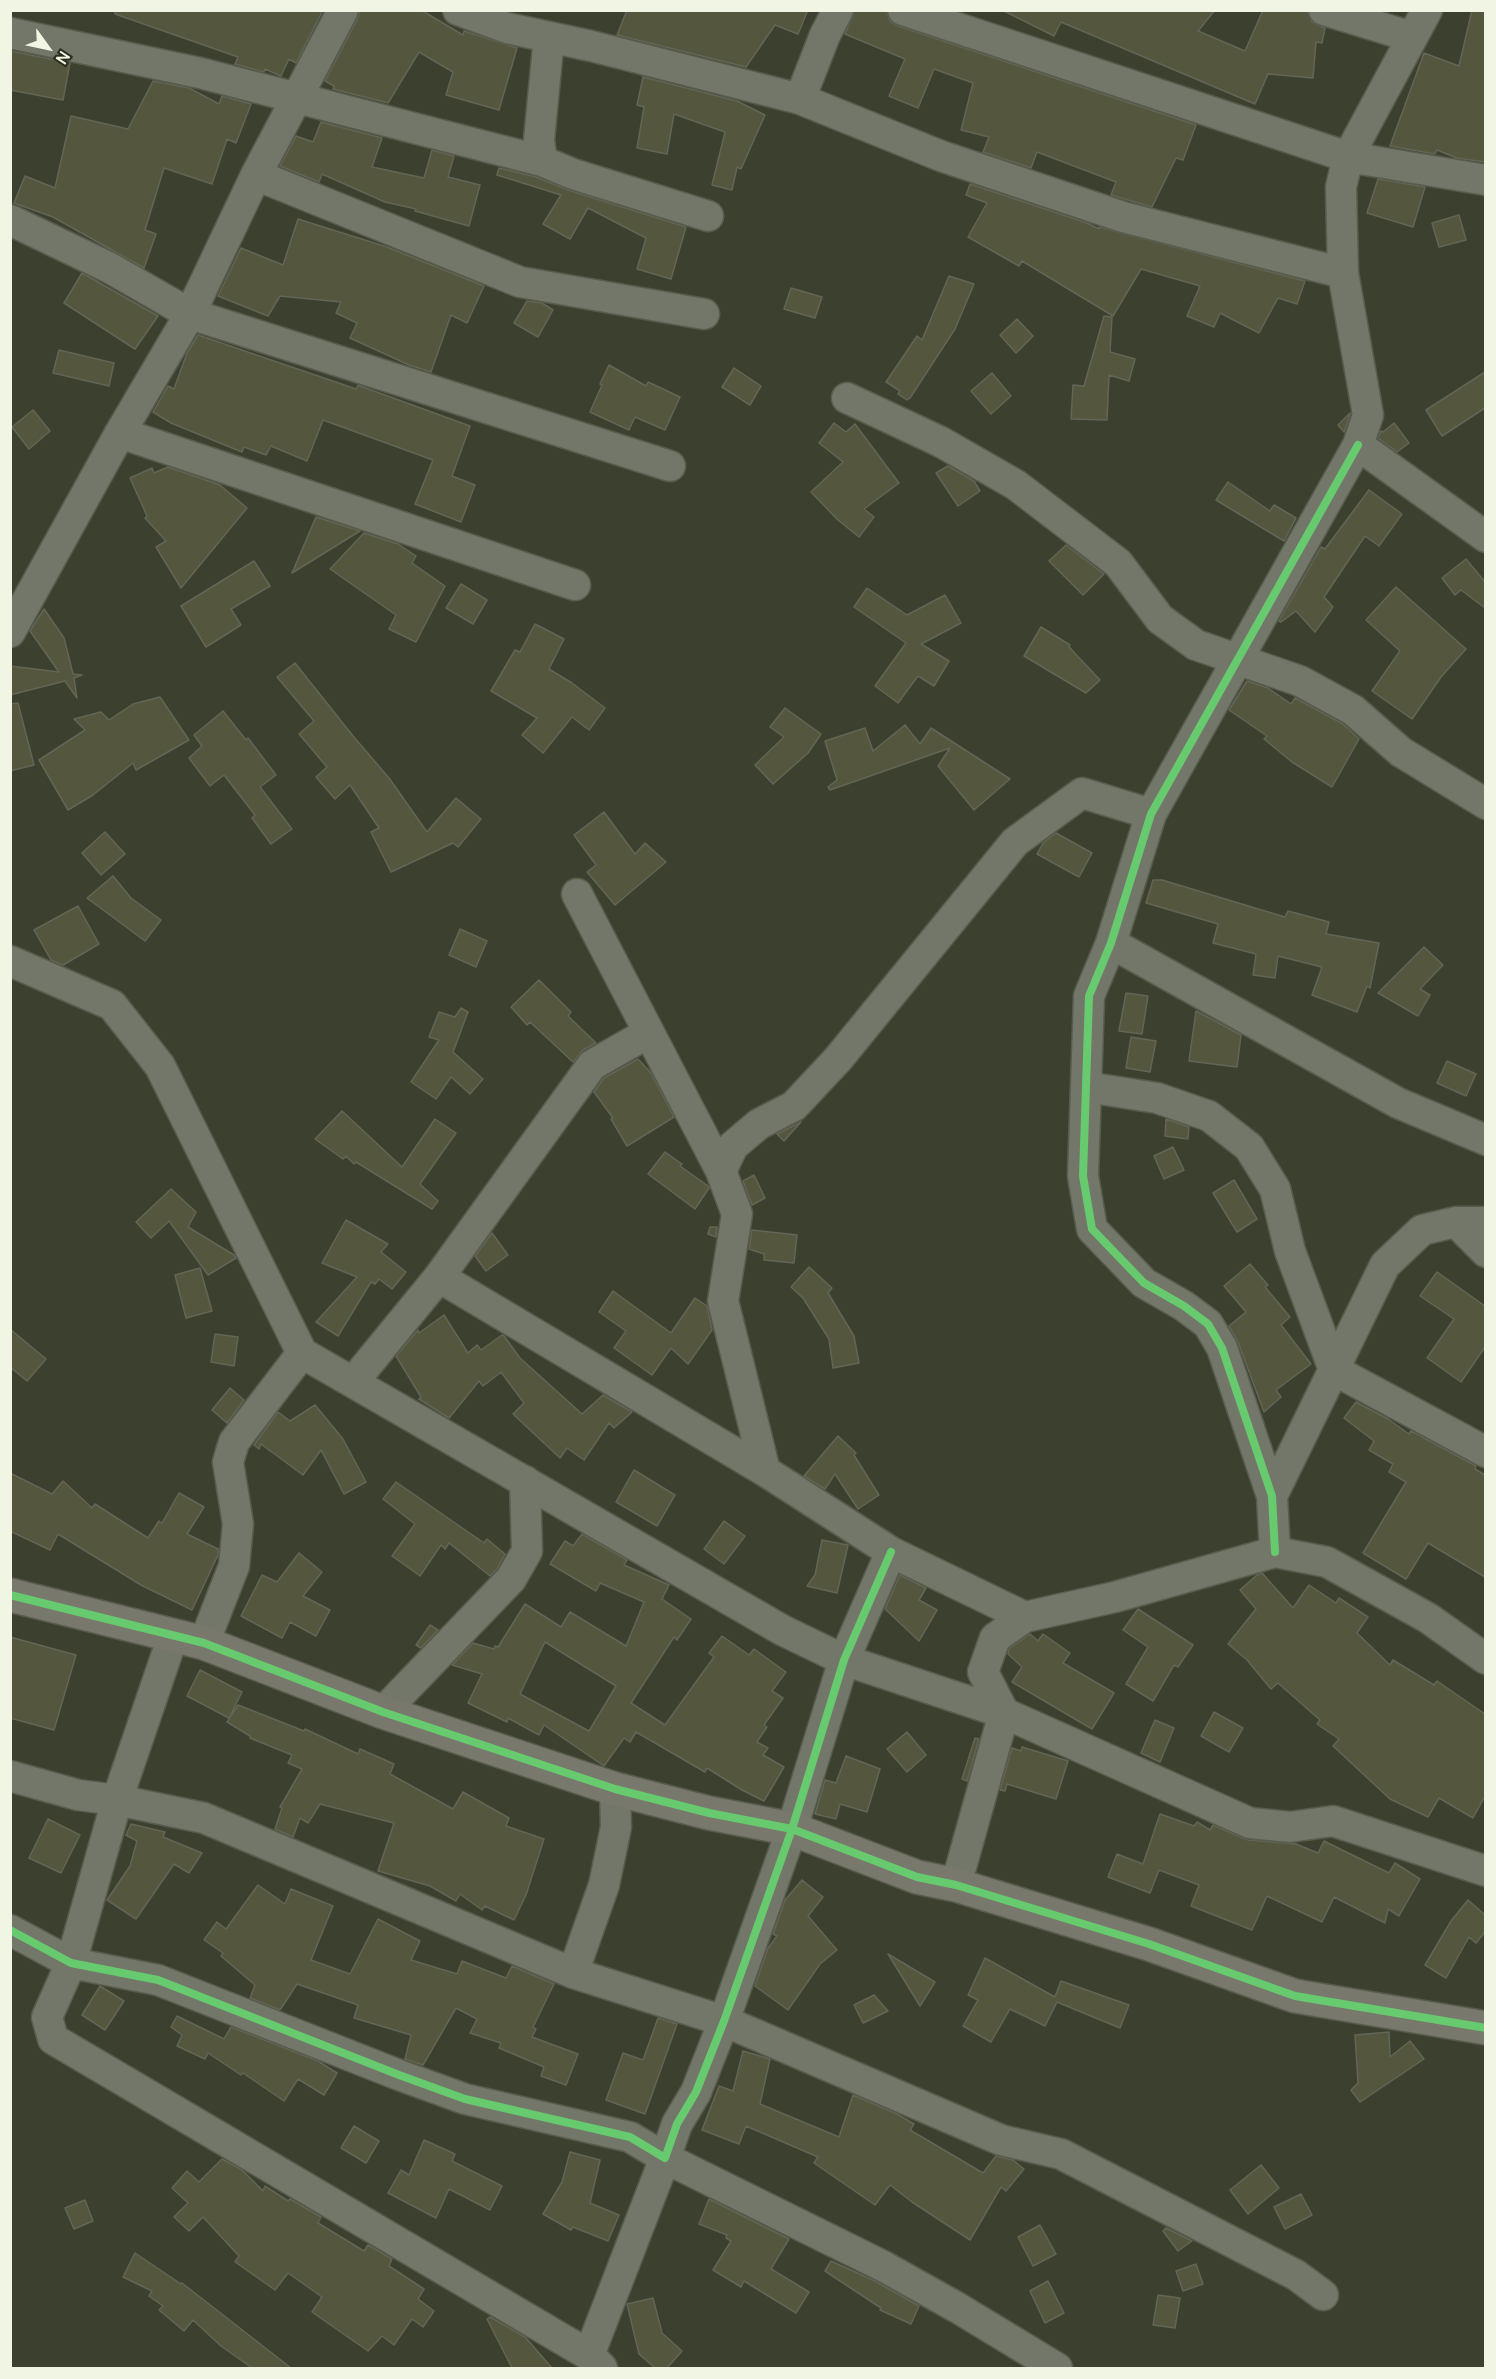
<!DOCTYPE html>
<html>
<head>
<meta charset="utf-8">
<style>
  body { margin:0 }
  #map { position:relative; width:1496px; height:2379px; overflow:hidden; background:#3c412f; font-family:Manrope,sans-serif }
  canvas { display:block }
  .frame { position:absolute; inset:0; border:12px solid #f0f6e3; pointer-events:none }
  .north { position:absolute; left:18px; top:18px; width:60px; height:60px; -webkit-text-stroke:4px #282c1e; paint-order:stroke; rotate:123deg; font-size:16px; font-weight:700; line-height:24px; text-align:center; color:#f0f6e3 }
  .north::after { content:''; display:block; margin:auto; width:21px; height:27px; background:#f0f6e3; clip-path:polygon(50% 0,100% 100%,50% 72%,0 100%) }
</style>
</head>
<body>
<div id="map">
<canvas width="1496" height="2379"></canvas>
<div class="frame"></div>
<div class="north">N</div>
</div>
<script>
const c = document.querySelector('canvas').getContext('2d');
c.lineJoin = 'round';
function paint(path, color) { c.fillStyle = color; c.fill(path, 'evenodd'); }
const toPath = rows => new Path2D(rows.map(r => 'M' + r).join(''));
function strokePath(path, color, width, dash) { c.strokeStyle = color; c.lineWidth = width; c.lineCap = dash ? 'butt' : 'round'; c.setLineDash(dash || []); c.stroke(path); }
const building = toPath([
  [115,10,323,10,296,63,289,59,281,76,265,69,264,72,235,64,238,57,115,14,115,10],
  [360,10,421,10,463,35,464,31,517,48,499,110,446,95,453,72,419,52,388,103,333,89,334,86,325,81,358,18,360,10],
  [627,10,808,10,798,34,775,25,746,67,617,35,627,10],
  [855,10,886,10,890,21,898,26,1196,125,1183,160,1176,158,1152,207,1111,195,1116,182,1037,152,1031,168,983,152,989,137,961,130,973,83,934,69,918,108,889,96,905,59,845,34,855,10],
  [1002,10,1215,10,1198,31,1245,51,1263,10,1307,11,1312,22,1325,28,1322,43,1316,42,1313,78,1268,74,1255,104,1061,22,1054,36,1002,10],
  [1472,10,1485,10,1485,162,1457,158,1437,150,1435,154,1390,146,1424,53,1459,66,1472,10],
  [10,51,70,63,63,100,10,90,10,51],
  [643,77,737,101,765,115,741,169,737,167,732,190,712,185,725,132,674,114,667,154,637,148,644,107,637,105,643,77],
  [153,81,189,88,219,104,222,96,251,104,236,143,227,139,212,184,164,168,145,230,156,234,144,268,53,217,14,203,25,176,55,188,71,116,128,129,153,81],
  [321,122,382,138,372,167,424,178,432,150,454,156,448,177,480,185,469,226,415,211,416,209,385,202,322,174,319,182,280,166,296,136,313,142,321,122],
  [499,168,536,177,568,190,686,227,671,279,637,269,646,238,588,208,570,239,543,224,561,195,497,175,499,168],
  [1378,179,1425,187,1413,227,1367,213,1378,179],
  [970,184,1087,223,1099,229,1099,227,1305,281,1297,304,1278,298,1259,333,1220,313,1214,327,1187,316,1200,286,1141,269,1113,316,1022,261,1019,266,968,237,987,203,966,195,970,184],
  [1459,215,1466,240,1439,247,1432,223,1459,215],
  [298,219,387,247,484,286,467,323,451,315,431,372,409,365,350,338,357,323,336,313,341,302,280,296,268,316,218,296,241,248,283,265,298,219],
  [82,273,158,316,135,349,64,303,82,273],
  [949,276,974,284,955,329,910,398,907,400,898,394,900,391,886,382,917,336,922,340,949,276],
  [791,288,822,297,815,318,784,309,791,288],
  [527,301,542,303,553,310,538,337,514,323,527,301],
  [1104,316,1112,317,1110,352,1135,359,1129,381,1109,375,1107,420,1071,419,1073,385,1084,386,1104,316],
  [1017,319,1033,336,1016,353,1000,335,1017,319],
  [198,335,356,389,358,385,371,390,470,426,452,476,475,485,461,522,415,504,433,460,323,420,307,461,271,446,266,455,244,447,242,452,171,423,153,412,168,386,174,389,187,353,198,335],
  [59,350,114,363,109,386,53,373,59,350],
  [609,365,646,386,648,382,680,397,665,430,635,417,629,430,590,412,602,385,600,384,609,365],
  [734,368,761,386,750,405,722,387,734,368],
  [1485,372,1485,408,1442,436,1426,410,1485,372],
  [992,373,1011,396,991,414,971,391,992,373],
  [33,410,50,431,29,449,12,427,33,410],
  [1350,413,1350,414,1344,432,1338,425,1350,413],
  [834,423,846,432,855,424,899,483,864,509,874,517,859,537,838,520,811,492,843,462,819,443,834,423],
  [1394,423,1409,443,1397,452,1378,438,1381,431,1383,432,1394,423],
  [948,466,974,481,980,491,958,506,936,473,948,466],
  [168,467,220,485,247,508,181,588,156,547,166,541,145,518,147,516,130,478,152,468,154,473,168,467],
  [1228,482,1270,511,1274,505,1296,518,1284,541,1216,500,1228,482],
  [1369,490,1402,514,1379,546,1365,536,1324,597,1333,607,1315,632,1296,611,1281,622,1279,621,1321,547,1325,549,1369,490],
  [316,517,360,531,292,573,316,517],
  [364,533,398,544,416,556,412,563,445,586,416,642,389,629,396,615,330,569,364,533],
  [1066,545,1104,574,1083,595,1049,561,1066,545],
  [1466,559,1485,582,1485,608,1461,590,1455,595,1442,578,1466,559],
  [254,561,270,586,231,609,241,625,206,647,181,606,254,561],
  [461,584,487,600,473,624,446,608,461,584],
  [1396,587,1466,649,1441,677,1412,719,1372,691,1400,651,1366,620,1396,587],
  [867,588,907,615,945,595,961,623,921,644,949,661,934,686,918,676,898,703,875,686,906,643,854,607,867,588],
  [44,609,64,638,73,674,82,675,74,678,77,698,65,681,10,695,10,666,59,672,30,631,44,609],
  [535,624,564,639,549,669,572,683,605,708,589,730,572,717,543,753,522,735,537,718,491,691,515,650,520,652,535,624],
  [1041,627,1070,645,1069,647,1100,680,1086,693,1024,656,1041,627],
  [295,663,353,736,389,778,427,832,456,798,481,819,458,847,453,843,391,872,371,832,379,828,350,785,335,799,316,777,327,767,299,734,314,721,277,677,295,663],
  [1247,681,1268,688,1291,704,1295,698,1343,724,1359,739,1332,787,1292,762,1264,739,1267,736,1229,710,1247,681],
  [160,697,189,740,136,770,133,763,93,795,68,810,39,760,85,730,74,719,101,712,109,720,133,704,160,697],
  [18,703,34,765,10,771,10,704,18,703],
  [785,708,821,734,808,753,773,784,755,765,784,737,770,727,785,708],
  [223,711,246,740,248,738,276,775,260,787,292,829,271,844,252,818,255,815,224,775,210,786,189,758,202,746,194,735,223,711],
  [905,725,920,744,931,728,1010,779,974,810,938,766,950,748,830,790,828,787,837,780,825,741,865,728,873,751,905,725],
  [604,812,635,854,645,843,666,862,615,905,587,872,596,865,574,835,604,812],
  [105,832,125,854,101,875,82,853,105,832],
  [1056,833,1092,853,1079,877,1037,854,1043,843,1056,833],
  [113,876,131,898,161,920,145,941,87,898,113,876],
  [1153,880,1162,880,1285,917,1288,911,1329,922,1326,934,1379,943,1370,988,1367,986,1357,1012,1312,995,1322,967,1278,956,1275,978,1253,975,1256,954,1213,943,1218,924,1146,903,1153,880],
  [78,906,99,944,63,965,51,960,34,930,78,906],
  [460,929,487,941,476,967,449,955,460,929],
  [1424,947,1443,965,1420,989,1430,995,1418,1016,1378,993,1424,947],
  [539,980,571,1012,568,1016,596,1043,583,1050,573,1062,530,1022,527,1025,511,1007,539,980],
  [1126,993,1148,996,1142,1034,1119,1031,1126,993],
  [461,1008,468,1012,453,1052,483,1079,470,1094,451,1077,436,1099,411,1082,439,1040,429,1037,439,1012,455,1017,461,1008],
  [1196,1011,1241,1035,1237,1067,1189,1061,1196,1011],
  [1131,1037,1156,1041,1150,1072,1126,1068,1131,1037],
  [638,1059,651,1073,674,1117,627,1146,611,1119,613,1118,594,1092,604,1078,638,1059],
  [1447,1061,1476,1074,1466,1096,1437,1083,1447,1061],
  [342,1111,402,1167,435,1119,456,1133,420,1184,438,1201,432,1209,356,1162,354,1164,346,1156,343,1159,315,1139,342,1111],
  [1166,1119,1189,1127,1188,1139,1165,1136,1166,1119],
  [801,1122,784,1141,777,1134,801,1122],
  [1173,1147,1184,1170,1164,1179,1154,1156,1173,1147],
  [665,1152,682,1164,680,1166,708,1186,709,1188,695,1209,648,1174,665,1152],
  [754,1175,765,1198,752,1205,743,1181,754,1175],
  [1234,1180,1257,1219,1237,1232,1213,1193,1234,1180],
  [171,1189,196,1212,188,1227,234,1255,236,1258,208,1275,169,1221,151,1238,136,1222,171,1189],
  [346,1220,388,1244,381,1252,406,1272,392,1289,379,1279,375,1284,371,1282,338,1336,316,1322,357,1277,322,1263,346,1220],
  [710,1227,717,1227,716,1237,708,1234,710,1227],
  [752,1230,797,1235,794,1263,764,1260,764,1254,749,1249,752,1230],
  [492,1233,508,1255,486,1271,475,1256,492,1233],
  [1250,1264,1268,1285,1265,1287,1290,1317,1281,1325,1311,1364,1276,1390,1281,1397,1264,1412,1238,1342,1229,1326,1246,1312,1224,1286,1250,1264],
  [809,1267,832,1288,828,1293,854,1336,859,1363,833,1368,829,1339,803,1298,791,1287,809,1267],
  [200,1268,212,1311,186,1318,175,1275,200,1268],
  [1437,1272,1485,1306,1485,1347,1461,1382,1427,1358,1454,1319,1420,1296,1437,1272],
  [613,1291,671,1333,695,1298,707,1306,712,1330,688,1364,671,1348,652,1375,614,1348,626,1331,599,1312,613,1291],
  [444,1315,468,1353,477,1345,481,1350,502,1335,504,1336,520,1358,582,1414,603,1395,632,1412,614,1428,609,1423,584,1460,567,1448,560,1458,513,1414,524,1403,501,1372,483,1386,479,1381,449,1418,419,1399,421,1397,396,1356,418,1330,419,1333,444,1315],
  [10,1329,46,1359,27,1381,10,1367,10,1329],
  [215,1334,238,1337,234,1366,211,1362,215,1334],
  [230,1388,244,1400,227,1423,212,1410,230,1388],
  [1356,1402,1388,1419,1409,1434,1411,1431,1476,1466,1475,1469,1485,1475,1485,1577,1428,1543,1406,1579,1363,1553,1406,1482,1389,1472,1393,1464,1369,1450,1374,1441,1344,1418,1356,1402],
  [315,1405,343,1439,366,1482,344,1494,321,1450,303,1475,261,1444,259,1449,254,1445,278,1412,290,1421,315,1405],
  [838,1436,856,1453,854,1455,879,1495,858,1509,835,1474,825,1489,804,1476,838,1436],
  [634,1470,675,1495,657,1526,616,1502,634,1470],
  [10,1473,52,1494,63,1481,92,1508,95,1504,148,1538,159,1521,162,1523,179,1493,204,1507,187,1534,218,1549,218,1555,192,1610,141,1585,58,1534,50,1550,10,1531,10,1473],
  [396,1482,484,1543,487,1539,505,1554,497,1569,490,1576,449,1543,445,1549,441,1545,420,1576,392,1556,415,1524,383,1499,396,1482],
  [724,1521,745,1536,724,1564,704,1549,724,1521],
  [582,1534,627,1560,624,1565,669,1585,662,1599,691,1619,677,1640,674,1637,631,1703,665,1725,714,1657,709,1653,722,1636,749,1655,754,1649,786,1672,772,1691,783,1698,764,1725,767,1727,757,1742,768,1748,763,1755,784,1767,764,1801,742,1790,707,1768,705,1772,636,1732,630,1742,624,1738,604,1766,544,1725,539,1735,508,1718,507,1722,468,1703,482,1674,452,1665,473,1643,494,1649,495,1646,498,1647,525,1604,561,1627,570,1612,626,1646,644,1602,600,1583,596,1591,550,1564,565,1541,573,1546,582,1534],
  [545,1642,616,1686,589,1731,520,1694,545,1642],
  [822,1540,848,1545,837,1593,807,1586,815,1575,822,1540],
  [299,1553,322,1572,303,1596,330,1610,316,1636,290,1622,282,1638,241,1616,262,1575,277,1582,299,1553],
  [1262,1573,1293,1608,1309,1585,1336,1603,1339,1598,1368,1617,1357,1633,1390,1665,1393,1660,1434,1685,1437,1681,1485,1714,1485,1796,1473,1818,1439,1798,1428,1817,1390,1799,1333,1746,1339,1739,1317,1724,1320,1720,1278,1683,1271,1689,1247,1660,1228,1644,1256,1609,1240,1590,1257,1575,1262,1573],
  [900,1575,926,1588,919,1600,937,1610,919,1641,885,1609,900,1575],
  [1138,1609,1193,1645,1178,1667,1174,1665,1153,1701,1126,1684,1148,1647,1123,1630,1138,1609],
  [430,1625,438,1630,421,1648,416,1645,430,1625],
  [1030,1634,1038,1641,1043,1634,1070,1653,1063,1663,1114,1693,1092,1729,1012,1682,1022,1667,1008,1654,1009,1649,1030,1634],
  [10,1637,76,1655,54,1730,10,1718,10,1637],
  [200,1670,242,1692,229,1718,187,1696,200,1670],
  [238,1705,304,1731,305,1729,358,1754,360,1749,394,1764,390,1774,453,1809,463,1792,509,1818,506,1826,544,1839,526,1895,514,1920,485,1906,482,1910,460,1894,456,1901,430,1886,378,1871,394,1823,320,1804,308,1823,300,1818,293,1837,275,1829,282,1808,280,1807,302,1769,288,1763,292,1755,250,1738,250,1736,227,1722,238,1705],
  [1214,1712,1243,1728,1229,1752,1201,1736,1214,1712],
  [1155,1720,1174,1728,1160,1762,1141,1753,1155,1720],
  [907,1732,926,1755,907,1772,887,1749,907,1732],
  [975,1738,979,1739,967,1781,962,1779,975,1738],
  [1022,1747,1068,1761,1056,1799,1007,1784,1005,1791,1000,1790,1012,1748,1021,1751,1022,1747],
  [846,1756,880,1769,867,1812,840,1804,836,1819,815,1814,825,1780,836,1783,846,1756],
  [1160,1814,1194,1826,1197,1822,1210,1830,1213,1825,1248,1840,1296,1844,1318,1853,1324,1841,1389,1873,1395,1863,1420,1879,1399,1916,1388,1909,1385,1923,1334,1897,1322,1922,1267,1896,1252,1930,1191,1906,1199,1885,1159,1870,1150,1893,1108,1877,1117,1854,1143,1864,1160,1814],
  [48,1819,80,1835,61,1873,29,1858,48,1819],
  [131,1824,165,1832,163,1837,202,1853,189,1873,174,1864,136,1919,107,1900,130,1866,137,1841,126,1835,131,1824],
  [802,1880,823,1897,808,1916,837,1950,820,1964,788,2010,755,1986,768,1948,777,1936,773,1934,785,1900,802,1880],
  [258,1885,285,1904,291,1889,333,1906,311,1960,350,1974,378,1919,420,1941,411,1960,457,1974,462,1961,506,1978,512,1966,554,1984,533,2027,536,2029,532,2037,578,2054,566,2085,541,2076,544,2067,499,2048,501,2043,470,2033,477,2019,456,2008,423,2065,405,2059,411,2035,354,2018,358,2005,297,1984,280,2010,250,1998,255,1985,221,1956,223,1953,204,1940,217,1922,226,1929,258,1885],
  [1468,1900,1485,1915,1485,1932,1476,1943,1469,1937,1446,1978,1425,1965,1451,1921,1468,1900],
  [888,1954,935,1982,920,2006,888,1954],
  [985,1958,1055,1997,1061,1981,1129,2005,1120,2028,1057,2002,1045,2026,1010,2009,991,2042,963,2026,978,2000,968,1995,985,1958],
  [100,1986,124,2001,105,2030,82,2015,100,1986],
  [874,1995,888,2011,863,2023,854,2005,874,1995],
  [177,2016,224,2039,231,2027,318,2061,337,2073,324,2095,298,2079,284,2101,243,2073,241,2075,208,2053,205,2059,177,2046,182,2035,171,2027,177,2016],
  [658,2018,677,2024,645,2114,606,2100,623,2053,643,2060,658,2018],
  [1389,2032,1390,2057,1410,2041,1424,2059,1360,2102,1351,2090,1358,2083,1355,2035,1389,2032],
  [743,2051,770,2059,760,2104,839,2137,853,2095,897,2114,914,2124,910,2130,983,2173,996,2156,1013,2160,1024,2169,1006,2191,1001,2187,970,2240,912,2202,890,2185,875,2205,814,2163,818,2157,746,2126,739,2144,702,2130,719,2086,733,2091,743,2051],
  [354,2126,379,2141,366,2163,341,2148,354,2126],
  [424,2140,455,2154,452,2161,502,2186,490,2210,449,2189,436,2218,388,2193,401,2170,409,2175,424,2140],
  [570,2152,600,2160,590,2203,619,2215,608,2241,573,2227,571,2230,543,2214,562,2182,570,2152],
  [222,2159,242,2170,263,2191,265,2186,288,2201,290,2199,321,2217,318,2223,364,2251,368,2245,392,2259,389,2266,424,2289,418,2299,434,2311,423,2327,412,2319,394,2345,382,2336,368,2351,312,2312,322,2297,288,2273,275,2290,235,2262,239,2256,203,2217,189,2231,174,2217,188,2203,172,2188,187,2171,199,2182,222,2159],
  [1261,2165,1279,2188,1248,2214,1230,2190,1261,2165],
  [1301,2194,1312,2215,1285,2229,1274,2207,1301,2194],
  [709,2199,789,2239,771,2269,809,2292,796,2313,744,2281,741,2287,713,2270,731,2241,726,2238,727,2235,699,2224,709,2199],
  [85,2200,93,2221,74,2229,65,2208,85,2200],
  [1040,2225,1056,2254,1033,2266,1018,2237,1040,2225],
  [1166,2228,1192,2241,1178,2251,1163,2231,1166,2228],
  [135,2253,181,2284,182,2283,291,2368,252,2368,221,2346,193,2320,184,2331,159,2310,163,2306,149,2296,152,2291,123,2277,135,2253],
  [831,2261,875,2281,919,2306,911,2324,880,2310,881,2308,825,2271,831,2261],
  [1196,2264,1203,2284,1183,2291,1176,2271,1196,2264],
  [1048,2281,1064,2313,1045,2323,1030,2291,1048,2281],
  [1158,2295,1180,2298,1175,2328,1153,2325,1158,2295],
  [653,2298,662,2333,682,2351,667,2368,655,2368,639,2354,627,2304,653,2298],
  [490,2317,525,2337,552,2368,512,2368,487,2319,490,2317]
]);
const street = toPath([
  [458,10,507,28,591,46,800,99,941,156,1123,217,1343,273],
  [903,10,1348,157,1486,180],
  [1324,10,1412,37],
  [1427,10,1348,157,1341,187,1343,273,1368,415,1358,445,1486,537],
  [10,33,200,73,542,161],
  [549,37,539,140,542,161,573,174,708,216],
  [800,99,825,35,838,10],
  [256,175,520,282,704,314],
  [10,220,110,268,190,314,670,466],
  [847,398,941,442,1016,485,1118,563,1160,619,1196,645,1300,681,1353,710,1401,752,1486,804],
  [120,433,575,585],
  [10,632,120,433,190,314,256,175,343,10],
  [577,894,721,1171],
  [1111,943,1398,1103,1486,1140],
  [10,961,112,1005,160,1066,302,1353,234,1442,228,1462,238,1524,234,1566,204,1643],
  [1086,1087,1157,1098,1209,1116,1249,1147,1275,1189,1290,1251,1334,1370,1486,1452],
  [1456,1222,1486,1252],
  [439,1277,765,1471,891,1552,1025,1617],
  [302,1353,782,1630,844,1660,1004,1713,1250,1823,1290,1827,1333,1821,1486,1871],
  [353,1382,439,1277,592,1065,648,1033],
  [765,1471,723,1301,737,1214,721,1171,733,1146,759,1124,794,1106,838,1059,1015,842,1082,793,1151,814],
  [1272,1496,1385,1265,1422,1230,1456,1222,1486,1222],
  [1275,1552,1272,1496,1222,1348,1208,1324,1184,1306,1144,1283,1092,1229,1083,1176,1089,996,1111,943,1151,814,1358,445],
  [173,1636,117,1800,71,1963,47,2017,53,2039,589,2355,602,2368],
  [383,1712,511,1579,527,1551,525,1481],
  [10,1776,78,1795,117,1800,204,1818,573,1973,724,2021,1001,2140,1061,2154,1296,2275,1323,2295],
  [956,1885,1004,1713,983,1672,995,1638,1025,1617,1115,1597,1275,1552,1327,1562,1428,1618,1486,1659],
  [10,1930,71,1963,158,1980,399,2075,465,2099,630,2137,665,2158,677,2124,696,2092,724,2021,792,1829,844,1660,891,1552],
  [573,1973,604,1885,616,1827,615,1789],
  [589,2355,665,2158,883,2266,958,2308,1057,2368]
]);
const secondary = toPath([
  [10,1595,204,1643,383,1712,615,1789,709,1813,792,1829,917,1877,956,1885,1149,1944,1295,1996,1486,2028]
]);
const cycleway = toPath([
  [1275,1552,1272,1496,1222,1348,1208,1324,1184,1306,1144,1283,1092,1229,1083,1176,1089,996,1111,943,1151,814,1358,445],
  [10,1595,204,1643,383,1712,615,1789,709,1813,792,1829,917,1877,956,1885,1149,1944,1295,1996,1486,2028],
  [10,1930,71,1963,158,1980,399,2075,465,2099,630,2137,665,2158,677,2124,696,2092,724,2021,792,1829,844,1660,891,1552]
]);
paint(building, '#54563e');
strokePath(building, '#636656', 1.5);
strokePath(street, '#585c4d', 33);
strokePath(secondary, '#585c4d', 36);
strokePath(street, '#73776a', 30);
strokePath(secondary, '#78786d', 33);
strokePath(cycleway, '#67ca6e', 8);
</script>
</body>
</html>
